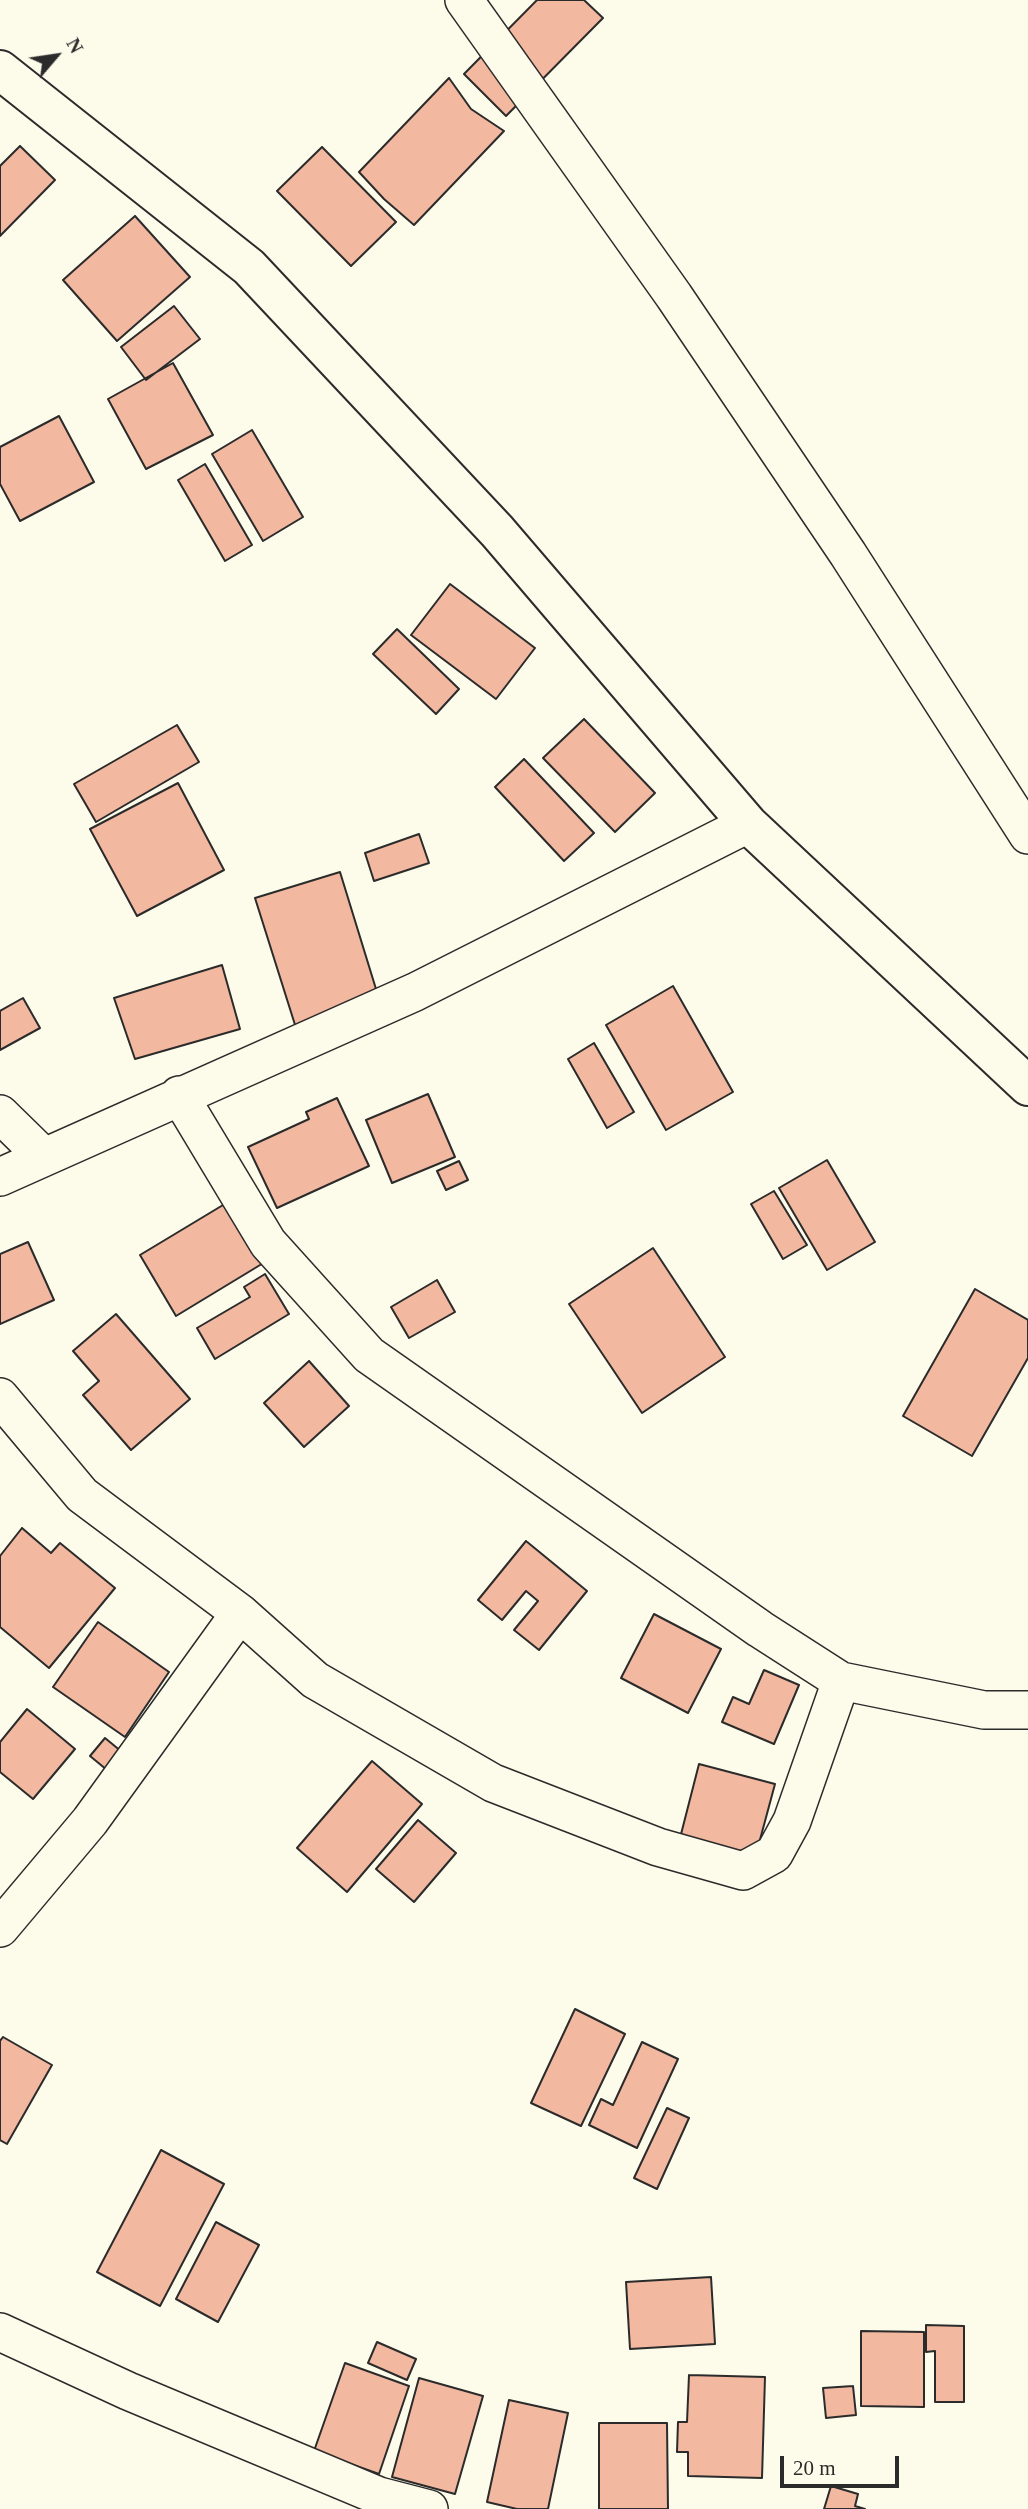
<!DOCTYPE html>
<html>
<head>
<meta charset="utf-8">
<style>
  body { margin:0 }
  #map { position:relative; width:1028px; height:2509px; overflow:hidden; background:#fdfbea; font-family:"Times New Roman",serif }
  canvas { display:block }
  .north { position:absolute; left:21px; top:21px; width:70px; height:70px; -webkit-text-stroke:5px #fdfbea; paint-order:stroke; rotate:61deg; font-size:19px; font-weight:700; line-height:28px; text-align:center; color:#2b2b2b }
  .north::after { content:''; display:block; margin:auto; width:24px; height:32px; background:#2b2b2b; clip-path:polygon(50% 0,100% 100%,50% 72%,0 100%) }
  .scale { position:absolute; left:780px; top:2456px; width:119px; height:32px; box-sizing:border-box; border:4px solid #2b2b2b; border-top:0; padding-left:9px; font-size:21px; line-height:24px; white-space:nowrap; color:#2b2b2b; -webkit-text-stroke:5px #fdfbea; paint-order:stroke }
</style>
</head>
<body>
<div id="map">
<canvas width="1028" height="2509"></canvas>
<div class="north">N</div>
<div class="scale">20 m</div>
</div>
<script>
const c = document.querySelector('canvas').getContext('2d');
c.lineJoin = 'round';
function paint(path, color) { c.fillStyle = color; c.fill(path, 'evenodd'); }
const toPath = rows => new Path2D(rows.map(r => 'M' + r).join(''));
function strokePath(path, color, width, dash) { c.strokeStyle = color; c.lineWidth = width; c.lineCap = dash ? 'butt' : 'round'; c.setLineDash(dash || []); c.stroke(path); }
const building = toPath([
  [537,0,584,0,603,18,506,116,464,74,537,0],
  [449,78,471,109,504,131,414,225,384,199,359,172,449,78],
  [20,146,55,180,0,236,0,166,20,146],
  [322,147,396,222,351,266,277,191,322,147],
  [135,216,190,277,117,341,63,280,135,216],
  [174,306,200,339,146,380,121,347,174,306],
  [173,363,213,435,146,469,108,399,173,363],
  [59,416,94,482,20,521,0,484,0,447,59,416],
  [252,430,303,517,263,541,212,454,252,430],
  [205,464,252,545,225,561,178,480,205,464],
  [450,584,535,648,496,699,411,635,450,584],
  [397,629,459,689,436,714,373,654,397,629],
  [584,719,655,793,615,832,543,758,584,719],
  [177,725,199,762,96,822,74,784,177,725],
  [524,759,594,833,564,861,495,787,524,759],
  [178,783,224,870,137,916,90,829,178,783],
  [419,834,429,863,374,881,365,853,419,834],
  [340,872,380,1002,296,1028,255,898,340,872],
  [222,965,240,1029,135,1059,114,998,222,965],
  [673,986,733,1092,666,1130,606,1025,673,986],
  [23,998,40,1028,0,1050,0,1011,23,998],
  [594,1043,634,1112,607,1128,568,1059,594,1043],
  [428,1094,455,1157,392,1183,366,1120,428,1094],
  [337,1098,369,1166,277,1208,248,1147,309,1119,306,1112,337,1098],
  [827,1160,875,1242,827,1270,779,1188,827,1160],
  [459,1161,468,1180,446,1190,437,1171,459,1161],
  [774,1191,807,1245,783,1259,751,1204,774,1191],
  [233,1199,270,1259,176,1316,140,1255,233,1199],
  [28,1242,54,1300,0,1324,0,1254,28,1242],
  [653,1248,725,1357,642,1413,569,1304,653,1248],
  [265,1274,289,1314,215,1359,197,1328,250,1297,244,1287,265,1274],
  [437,1280,455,1312,409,1338,391,1307,437,1280],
  [975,1289,1028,1320,1028,1358,972,1456,903,1416,975,1289],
  [116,1314,190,1399,131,1450,83,1395,99,1381,73,1351,116,1314],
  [309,1361,349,1406,304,1447,264,1403,309,1361],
  [22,1528,51,1553,60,1543,115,1588,49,1668,0,1627,0,1556,22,1528],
  [526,1541,587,1591,539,1650,514,1630,538,1601,526,1591,502,1620,478,1600,526,1541],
  [654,1614,721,1649,688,1713,621,1678,654,1614],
  [98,1622,169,1672,125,1737,53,1687,98,1622],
  [764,1670,799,1685,774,1744,722,1722,733,1697,749,1704,764,1670],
  [27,1709,75,1749,33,1799,0,1772,0,1742,27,1709],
  [105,1738,122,1752,107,1770,90,1756,105,1738],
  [372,1761,422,1804,347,1892,297,1848,372,1761],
  [699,1764,775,1784,754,1862,679,1842,699,1764],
  [418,1820,456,1853,414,1902,376,1869,418,1820],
  [575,2009,625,2034,581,2126,531,2103,575,2009],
  [3,2037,52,2065,7,2144,0,2140,0,2041,3,2037],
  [642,2042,678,2059,637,2148,589,2125,601,2099,613,2105,642,2042],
  [667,2108,689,2118,657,2189,634,2178,667,2108],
  [161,2150,224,2184,160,2306,97,2272,161,2150],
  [216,2222,259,2245,218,2322,176,2299,216,2222],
  [711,2277,715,2344,630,2349,626,2282,711,2277],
  [926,2325,964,2326,964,2402,935,2402,935,2351,926,2352,926,2325],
  [861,2331,924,2332,924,2407,861,2406,861,2331],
  [377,2342,416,2359,407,2380,368,2363,377,2342],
  [345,2363,409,2386,379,2474,314,2451,345,2363],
  [689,2375,765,2377,762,2478,688,2476,688,2452,677,2452,678,2422,687,2422,689,2375],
  [419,2378,483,2396,455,2494,392,2477,419,2378],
  [853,2386,856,2415,826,2418,823,2388,853,2386],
  [509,2400,568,2413,548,2509,517,2509,487,2502,509,2400],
  [599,2423,667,2423,668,2509,599,2509,599,2423],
  [831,2486,858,2494,855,2506,865,2509,824,2509,831,2486]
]);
const minor = toPath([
  [464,0,674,296,848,554,1028,835],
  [179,1095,268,1243,369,1355,760,1629,841,1681,984,1710,1028,1710],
  [0,1114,44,1157],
  [0,1177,415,992,748,824],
  [0,1397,82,1495,240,1613,315,1680,493,1783,658,1847,743,1871,774,1854,792,1821,841,1681],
  [0,1928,90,1821,240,1613],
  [0,2332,128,2391,379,2496,429,2509]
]);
const secondary = toPath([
  [0,70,249,267,497,531,748,824,1028,1086]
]);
paint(building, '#f2b8a0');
strokePath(building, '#2b2b2b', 2);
strokePath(minor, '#2b2b2b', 40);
strokePath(secondary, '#2b2b2b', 42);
strokePath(minor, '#fdfbea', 37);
strokePath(secondary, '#fdfbea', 38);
</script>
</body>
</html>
